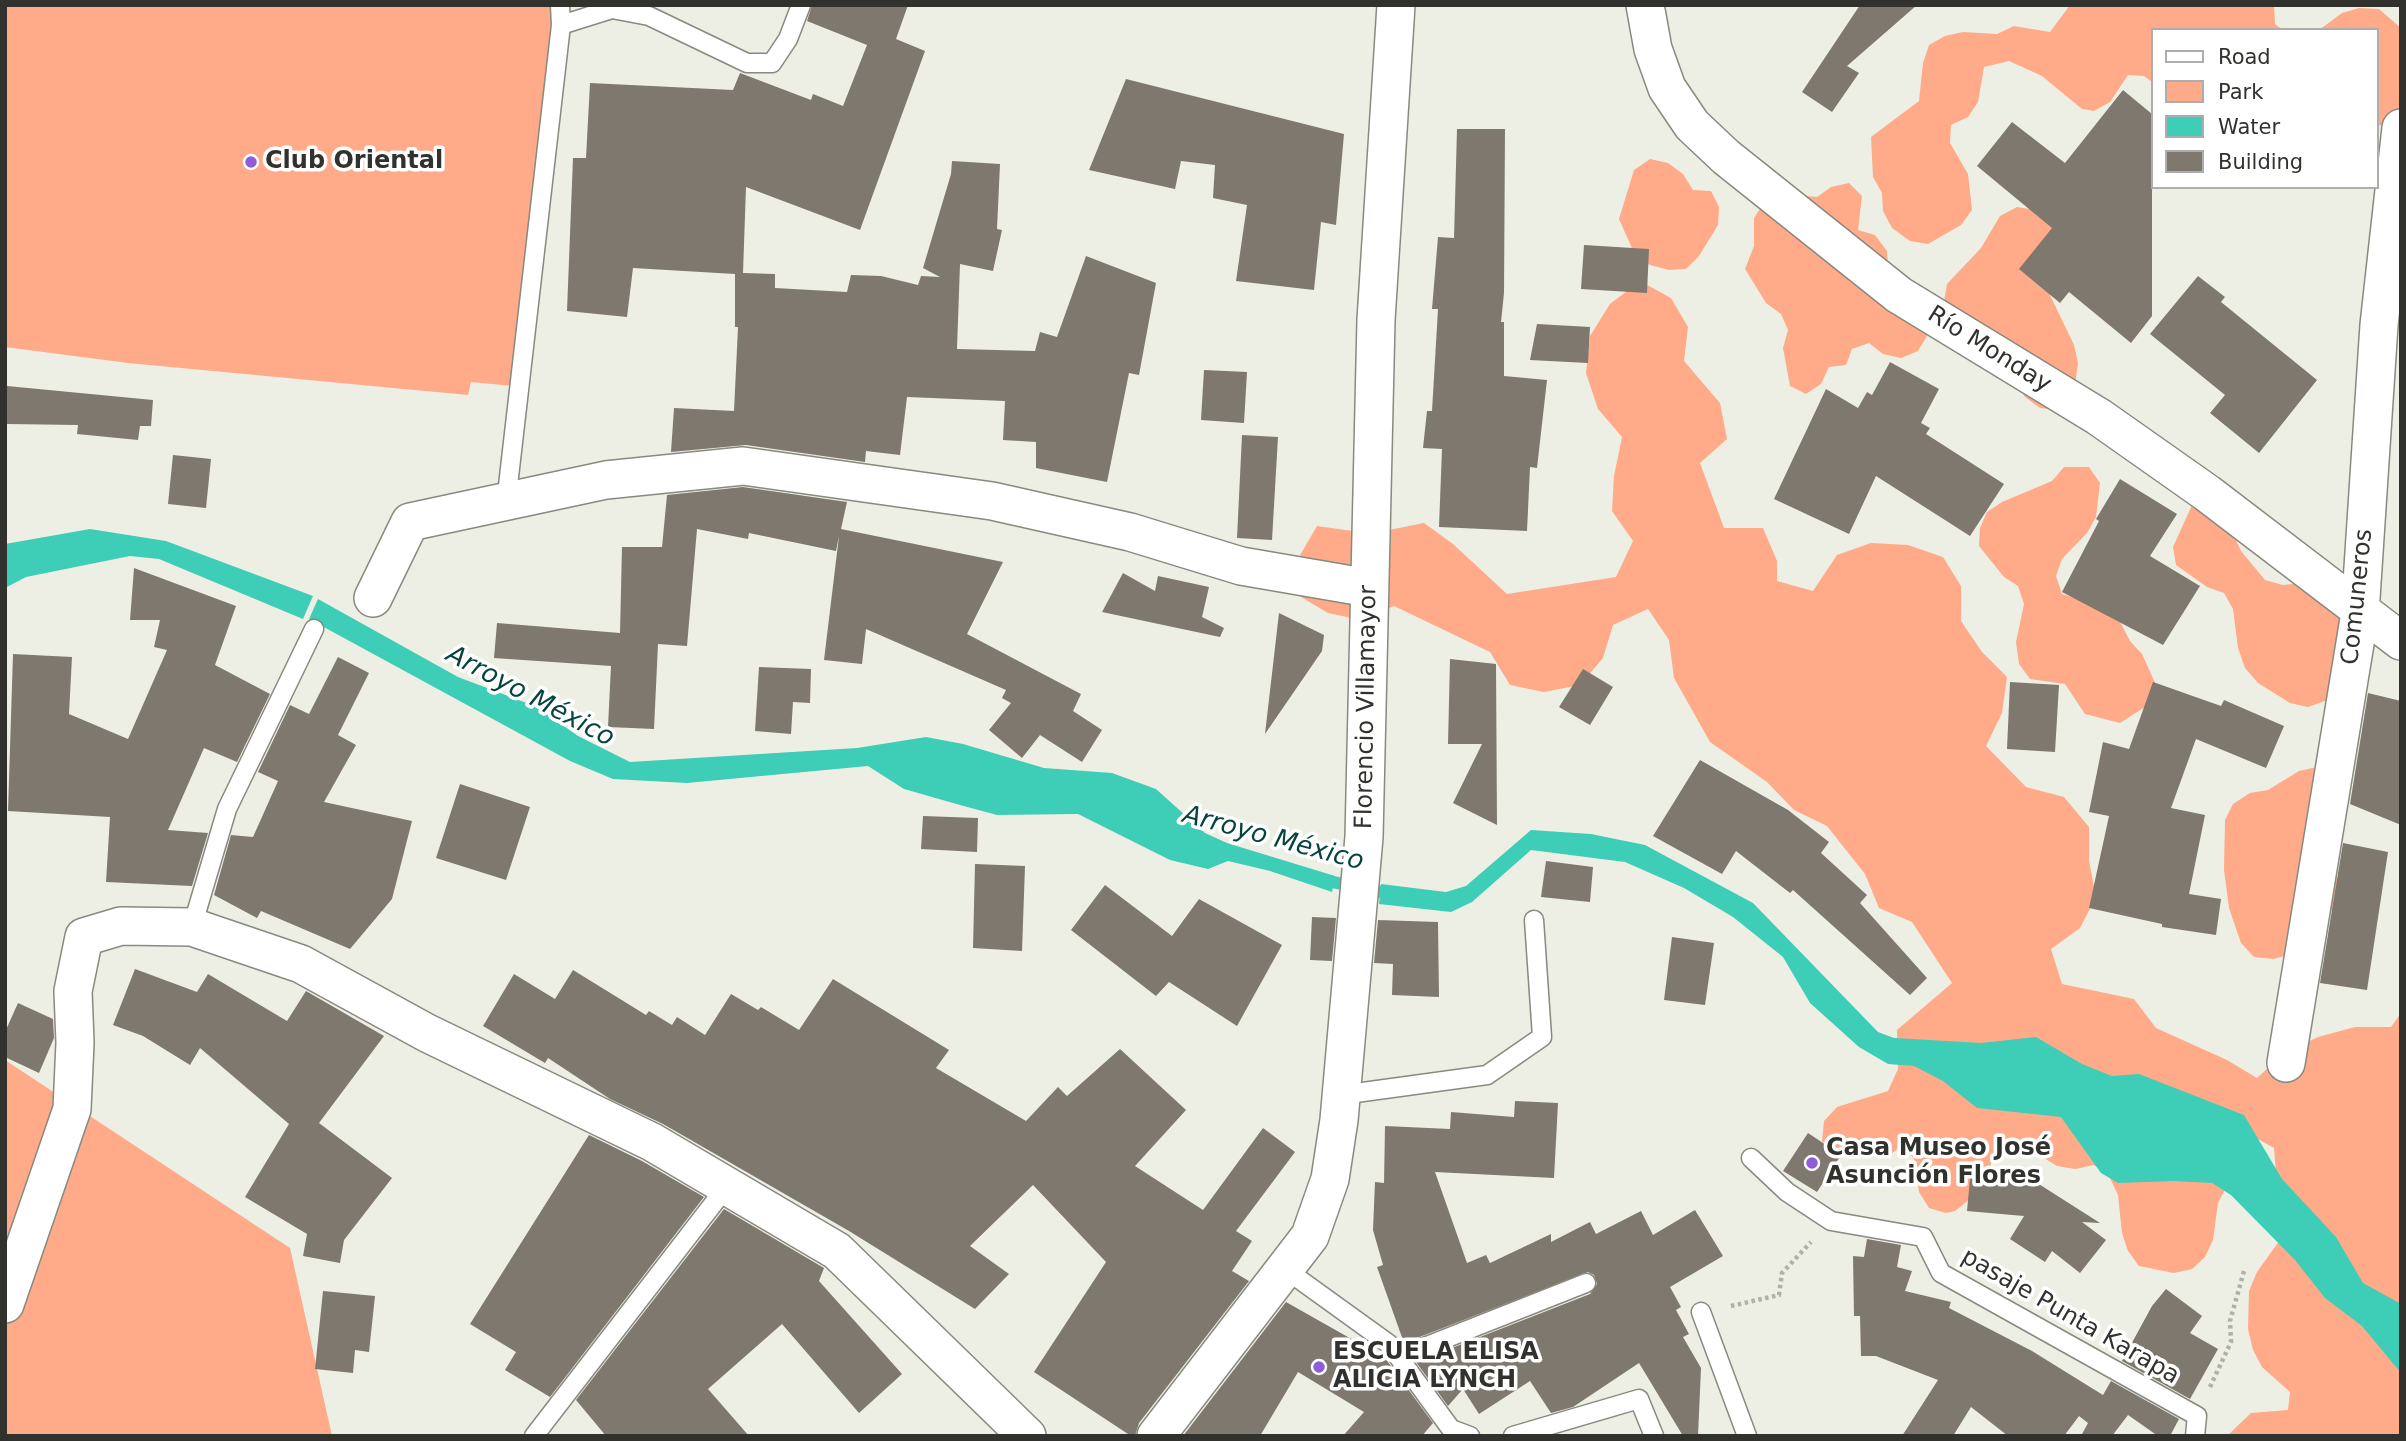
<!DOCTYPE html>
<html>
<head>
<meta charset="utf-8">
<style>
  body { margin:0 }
  #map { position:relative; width:2406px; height:1441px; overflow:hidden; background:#eeefe4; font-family:"DejaVu Sans",sans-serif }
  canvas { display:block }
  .frame { position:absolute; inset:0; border:7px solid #31322d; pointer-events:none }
  .legend { position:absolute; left:2151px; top:28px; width:228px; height:161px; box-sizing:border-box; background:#fff; border:2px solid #adadab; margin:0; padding:9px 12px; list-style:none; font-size:21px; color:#31322d }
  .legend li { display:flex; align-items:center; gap:14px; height:35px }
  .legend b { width:35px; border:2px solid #adadab }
</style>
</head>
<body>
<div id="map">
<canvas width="2406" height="1441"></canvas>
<div class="frame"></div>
<ul class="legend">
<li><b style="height:9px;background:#fff"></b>Road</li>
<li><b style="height:19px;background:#fa8"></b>Park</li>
<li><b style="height:19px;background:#3ecdb7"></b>Water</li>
<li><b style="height:19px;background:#7e786f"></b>Building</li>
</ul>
</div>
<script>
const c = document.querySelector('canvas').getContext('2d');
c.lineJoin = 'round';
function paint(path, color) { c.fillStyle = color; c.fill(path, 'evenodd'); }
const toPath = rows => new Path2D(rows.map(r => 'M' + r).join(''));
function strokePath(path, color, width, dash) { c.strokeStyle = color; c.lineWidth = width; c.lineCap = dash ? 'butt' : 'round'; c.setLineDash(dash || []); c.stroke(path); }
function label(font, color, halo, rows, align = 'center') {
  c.font = font + ' "DejaVu Sans",sans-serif'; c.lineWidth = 7; c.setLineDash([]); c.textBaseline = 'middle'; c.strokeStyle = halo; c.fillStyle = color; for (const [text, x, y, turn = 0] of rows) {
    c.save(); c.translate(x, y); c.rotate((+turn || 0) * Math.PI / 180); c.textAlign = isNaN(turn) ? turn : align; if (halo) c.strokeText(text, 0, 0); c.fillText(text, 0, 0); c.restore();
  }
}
const green = toPath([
  [5,5,553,5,513,386,471,382,468,395,128,363,5,347],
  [2070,5,2274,5,2275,24,2283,30,2152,30,2152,82,2144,76,2128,75,2110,102,2094,111,2082,109,2042,76,2009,61,1984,67,1978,102,1968,117,1951,125,1950,143,1968,174,1972,210,1961,225,1928,244,1910,241,1892,228,1883,211,1882,193,1873,177,1871,137,1919,101,1923,63,1929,45,1945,36,1963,32,1997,34,2014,26,2050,32],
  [2359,8,2379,9,2401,28,2401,122,2393,126,2376,125,2376,30,2319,30,2342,13],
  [1650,159,1668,163,1683,174,1693,190,1711,191,1719,207,1718,225,1699,256,1686,269,1669,270,1650,265,1635,255,1619,219,1634,170],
  [1849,183,1862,196,1858,230,1875,235,1887,251,1888,269,1928,318,1927,336,1918,351,1901,358,1883,354,1869,343,1852,349,1846,365,1829,367,1821,384,1806,394,1790,386,1783,348,1788,330,1781,314,1766,303,1745,269,1754,246,1754,218,1764,203,1780,194,1817,197,1831,187],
  [2017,207,2036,210,2049,222,2057,238,2055,279,2050,295,2074,345,2078,363,2073,400,2057,410,2040,408,2025,397,2015,382,1942,313,1947,284,1981,248,2000,216],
  [1640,281,1671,298,1688,327,1684,361,1720,403,1727,439,1700,463,1724,528,1763,528,1777,561,1777,581,1813,591,1837,555,1871,543,1908,545,1943,557,1961,586,1961,621,1982,652,2007,677,2002,713,1986,746,2026,787,2064,797,2089,827,2089,861,2096,897,2080,928,2051,949,2062,984,2134,999,2156,1028,2227,1060,2257,1078,2284,1053,2318,1037,2355,1027,2391,1027,2401,1013,2401,1436,2227,1436,2251,1413,2288,1410,2290,1392,2262,1367,2253,1350,2248,1329,2249,1291,2257,1272,2290,1226,2277,1186,2274,1148,2258,1139,2239,1162,2218,1203,2213,1240,2205,1257,2192,1269,2174,1273,2139,1266,2128,1251,2122,1233,2118,1195,2109,1176,2094,1165,2075,1169,2057,1166,2028,1148,1995,1152,1987,1176,1970,1199,1955,1211,1946,1213,1929,1208,1919,1192,1914,1159,1903,1145,1888,1156,1860,1158,1831,1149,1822,1141,1824,1121,1837,1107,1888,1091,1898,1069,1897,1030,1952,983,1912,922,1879,908,1865,874,1827,826,1794,810,1767,782,1710,742,1674,678,1669,640,1648,609,1613,625,1603,658,1580,685,1544,692,1510,685,1490,652,1394,606,1361,620,1328,613,1296,594,1299,557,1317,526,1353,531,1389,530,1424,523,1453,544,1507,594,1616,577,1633,541,1612,511,1614,476,1622,437,1598,409,1586,373,1590,336,1610,304],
  [2064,467,2089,467,2100,483,2096,517,2087,533,2062,559,2056,576,2062,594,2114,610,2130,641,2142,654,2157,687,2151,703,2120,723,2085,714,2065,684,2030,679,2019,664,2016,642,2024,604,2018,586,2004,577,1979,546,1980,528,1987,512,2002,502,2052,481],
  [2192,505,2234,536,2241,551,2265,580,2283,585,2302,583,2340,615,2347,634,2339,689,2325,701,2308,707,2290,703,2258,683,2245,668,2238,648,2233,609,2224,593,2207,587,2176,565,2173,547],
  [2317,767,2323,844,2337,879,2336,899,2329,917,2289,955,2273,959,2254,957,2241,943,2229,908,2224,870,2225,820,2233,804,2250,793,2268,790,2299,771],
  [5,1060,290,1248,332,1436,5,1436]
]);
const water = toPath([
  [90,529,166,541,313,596,303,619,159,559,130,556,26,577,5,588,5,544],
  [318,599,458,677,537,707,578,736,630,762,857,748,926,737,963,744,1044,768,1112,773,1156,789,1205,833,1227,843,1335,876,1332,892,1270,871,1228,861,1208,869,1170,860,1078,814,997,815,960,805,904,789,868,766,687,783,613,779,570,761,309,619],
  [1531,830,1591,834,1645,845,1753,903,1878,1032,1894,1038,1981,1043,2036,1037,2082,1064,2112,1076,2139,1074,2244,1115,2282,1179,2336,1237,2363,1283,2401,1304,2401,1373,2362,1326,2325,1298,2295,1260,2231,1195,2212,1183,2174,1181,2118,1183,2101,1173,2061,1117,1977,1108,1943,1081,1914,1066,1888,1064,1859,1047,1810,1003,1783,957,1733,917,1684,888,1625,862,1531,850,1472,902,1451,912,1379,904,1381,884,1446,892,1466,886]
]);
const stream = toPath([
  [1318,879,1396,895]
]);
const building = toPath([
  [812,5,908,5,896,39,925,51,860,230,746,187,743,273,775,274,775,288,847,292,851,275,881,276,918,285,921,276,940,277,923,268,951,174,952,161,1000,164,997,229,1002,230,993,271,960,264,957,349,1035,351,1040,332,1057,337,1086,256,1156,283,1139,375,1129,373,1107,482,1036,468,1036,442,1003,440,1005,401,907,397,900,455,866,451,865,462,746,445,671,452,674,408,734,411,738,327,735,327,735,274,633,268,627,317,567,311,573,158,586,158,590,83,733,90,740,73,811,100,813,94,843,106,867,45,807,21],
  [1860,5,1917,5,1847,66,1859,73,1832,112,1802,92],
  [1126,79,1344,134,1336,225,1321,222,1314,290,1236,281,1247,205,1213,198,1215,165,1181,161,1175,189,1089,170],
  [2123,90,2152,114,2152,316,2131,343,2069,292,2060,303,2019,269,2052,228,1977,166,2012,122,2065,163],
  [1457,129,1505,129,1504,293,1501,322,1504,322,1504,376,1547,380,1537,468,1530,467,1527,531,1439,527,1442,449,1423,448,1427,411,1432,411,1438,309,1432,309,1438,237,1454,238],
  [1584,245,1649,249,1647,293,1581,289],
  [2198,276,2225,297,2221,302,2317,380,2259,453,2210,413,2225,395,2150,334],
  [1537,324,1590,327,1588,363,1530,360],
  [1890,362,1939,389,1921,423,1930,428,1926,434,2004,484,1970,536,1876,476,1849,534,1774,499,1826,389,1858,408,1867,392,1872,395],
  [1204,370,1247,372,1244,423,1201,420],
  [7,386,153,400,151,426,140,426,138,440,77,434,78,425,7,424],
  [1242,435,1278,437,1272,540,1237,538],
  [173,455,211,459,206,508,168,504],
  [2120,479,2177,514,2150,556,2200,586,2163,645,2062,592,2099,521,2096,519],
  [743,487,847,502,841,529,1003,562,967,634,1081,694,1073,711,1102,730,1082,762,1040,735,1022,758,989,730,1011,703,1002,698,1006,690,866,629,862,664,824,660,839,536,836,551,749,533,748,539,697,529,687,646,658,644,654,729,608,727,611,666,494,658,497,623,620,633,622,547,662,547,667,495],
  [134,568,236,606,215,665,270,694,237,762,204,748,168,830,208,833,192,886,106,882,110,817,8,811,13,654,72,657,69,714,128,739,167,650,154,647,160,620,130,620],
  [1123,573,1155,591,1158,576,1209,587,1202,617,1224,628,1220,637,1102,612],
  [1279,613,1324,635,1322,651,1265,734],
  [338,657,369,673,338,735,356,745,324,802,412,821,392,899,350,949,261,911,257,918,214,895,231,835,253,837,278,781,258,772,290,705,309,714],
  [1450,659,1496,664,1497,825,1453,803,1482,744,1448,744],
  [759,667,811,669,810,703,793,702,791,734,755,731],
  [1583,669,1613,687,1590,725,1559,707],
  [2010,682,2059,685,2055,752,2007,749],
  [2153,682,2221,706,2224,700,2284,726,2266,768,2196,739,2171,808,2205,815,2189,894,2221,899,2216,935,2162,927,2162,924,2089,908,2109,816,2089,812,2103,742,2129,749],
  [2368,693,2401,701,2401,825,2350,804],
  [1700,760,1788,810,1829,842,1821,853,1867,895,1860,903,1927,978,1910,995,1793,890,1790,893,1736,851,1722,874,1653,836],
  [460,784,530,807,506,880,436,858],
  [923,816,978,818,977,852,921,849],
  [2343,843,2388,852,2367,990,2320,983],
  [1546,861,1593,867,1590,902,1541,897],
  [975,864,1025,866,1022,951,973,948],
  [1105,885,1172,936,1199,899,1282,945,1237,1026,1169,982,1156,996,1071,930],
  [1312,917,1336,918,1332,961,1310,960],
  [1378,920,1438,922,1439,997,1392,995,1393,964,1374,963],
  [1672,937,1714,943,1705,1005,1664,1000],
  [135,969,197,992,208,974,287,1021,306,991,384,1036,319,1123,392,1178,344,1240,340,1263,303,1256,307,1234,245,1197,289,1124,200,1048,190,1065,143,1036,113,1025],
  [573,970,646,1015,649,1011,672,1025,677,1017,705,1035,731,994,758,1010,761,1007,799,1030,833,979,949,1050,936,1068,1026,1121,1058,1087,1067,1096,1120,1049,1186,1110,1135,1166,1203,1210,1263,1128,1295,1152,1236,1231,1252,1241,1232,1271,1249,1281,1139,1423,1135,1436,1131,1436,1034,1372,1106,1262,1033,1185,970,1246,1009,1274,975,1309,849,1231,663,1124,610,1099,548,1058,545,1063,483,1026,514,974,555,999],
  [18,1003,53,1019,54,1038,39,1073,5,1057,5,1032],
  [1515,1101,1558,1103,1554,1178,1435,1172,1467,1263,1486,1255,1490,1263,1551,1234,1551,1242,1590,1222,1596,1234,1641,1211,1653,1235,1695,1210,1723,1256,1670,1287,1681,1307,1676,1310,1689,1334,1683,1337,1701,1368,1698,1436,1683,1436,1639,1363,1573,1407,1551,1413,1530,1381,1479,1414,1463,1389,1448,1406,1416,1362,1590,1294,1597,1284,1594,1275,1588,1272,1404,1343,1377,1267,1383,1265,1373,1230,1375,1182,1384,1183,1385,1126,1450,1129,1451,1112,1514,1117],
  [1808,1133,1841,1155,1817,1192,1783,1171],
  [589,1135,642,1161,704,1197,550,1397,505,1370,516,1352,470,1324],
  [1971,1168,2020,1172,2100,1223,2082,1222,2106,1240,2080,1273,2052,1251,2045,1262,2010,1239,2024,1216,1967,1211],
  [724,1209,824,1268,819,1281,902,1374,859,1413,782,1324,708,1389,749,1436,606,1436,576,1400],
  [1867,1239,1901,1245,1897,1267,1912,1271,1905,1291,1951,1302,1949,1308,2032,1351,2103,1395,2111,1381,2179,1419,2170,1436,2158,1436,2128,1415,2112,1436,2081,1436,2088,1423,2079,1416,2064,1436,2008,1436,1971,1407,1953,1436,1902,1436,1938,1380,1876,1356,1861,1356,1860,1316,1854,1316,1853,1256,1864,1257],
  [2166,1289,2202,1316,2190,1333,2218,1349,2190,1399,2122,1361,2152,1306],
  [323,1291,375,1296,369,1352,355,1350,353,1373,315,1369],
  [1286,1302,1385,1358,1433,1423,1422,1436,1343,1436,1364,1412,1298,1372,1260,1436,1183,1436]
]);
const path = toPath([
  [1731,1306,1779,1295,1782,1273,1811,1242],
  [2210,1387,2231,1342,2230,1321,2244,1271]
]);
const service = toPath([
  [561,25,612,9,649,16,747,63,772,63,788,39,801,5],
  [506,503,561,25,560,5],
  [192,927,227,809,314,629],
  [1341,1095,1487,1075,1542,1037,1534,920],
  [1751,1158,1787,1192,1831,1221,1923,1237,1941,1273,2197,1416,2195,1436],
  [1285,1269,1389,1344,1451,1429,1470,1436],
  [1701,1312,1747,1436],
  [1399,1357,1586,1283],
  [534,1436,727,1186],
  [1513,1436,1639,1399,1654,1436]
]);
const minor = toPath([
  [1645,5,1653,49,1667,88,1692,125,1726,157,1899,295,2099,417,2207,493,2401,641],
  [373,598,410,522,606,480,743,466,992,501,1130,532,1241,566,1369,588],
  [2286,1063,2360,613,2379,325,2401,128],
  [5,1304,72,1109,75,1043,73,991,84,937,121,926,192,927,301,964,427,1033,652,1142,837,1251,1027,1436],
  [1156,1436,1310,1236,1330,1179,1339,1120,1364,837,1376,320,1396,5]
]);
const markers = [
  [251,162,7,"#8d5ed7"],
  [1812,1163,7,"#8d5ed7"],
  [1319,1367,7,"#8d5ed7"]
];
const poiNames = [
  ["Club Oriental",265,162],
  ["Casa Museo José",1826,1149],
  ["Asunción Flores",1826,1177],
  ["ESCUELA ELISA",1333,1353],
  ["ALICIA LYNCH",1333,1381]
];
const streetNames = [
  ["Río Monday",1989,350,32],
  ["Comuneros",2358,597,-84],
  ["Florencio Villamayor",1367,707,-89],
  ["pasaje Punta Karapa",2070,1317,30]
];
const waterNames = [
  ["Arroyo México",530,697,28],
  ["Arroyo México",1273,839,15]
];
paint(green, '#fa8');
paint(water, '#3ecdb7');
strokePath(stream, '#3ecdb7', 12);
paint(building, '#7e786f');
strokePath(service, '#88897f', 21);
strokePath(minor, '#88897f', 40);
strokePath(path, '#afb0a7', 4.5, [3.5, 3.5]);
strokePath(service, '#fff', 18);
strokePath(minor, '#fff', 37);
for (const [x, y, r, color] of markers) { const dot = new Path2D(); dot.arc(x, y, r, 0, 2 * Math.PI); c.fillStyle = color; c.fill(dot); strokePath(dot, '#fff', 2.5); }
label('bold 24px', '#31322d', '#fff', poiNames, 'left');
label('24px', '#31322d', '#fff', streetNames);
label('italic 26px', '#05453d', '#fff', waterNames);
</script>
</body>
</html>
